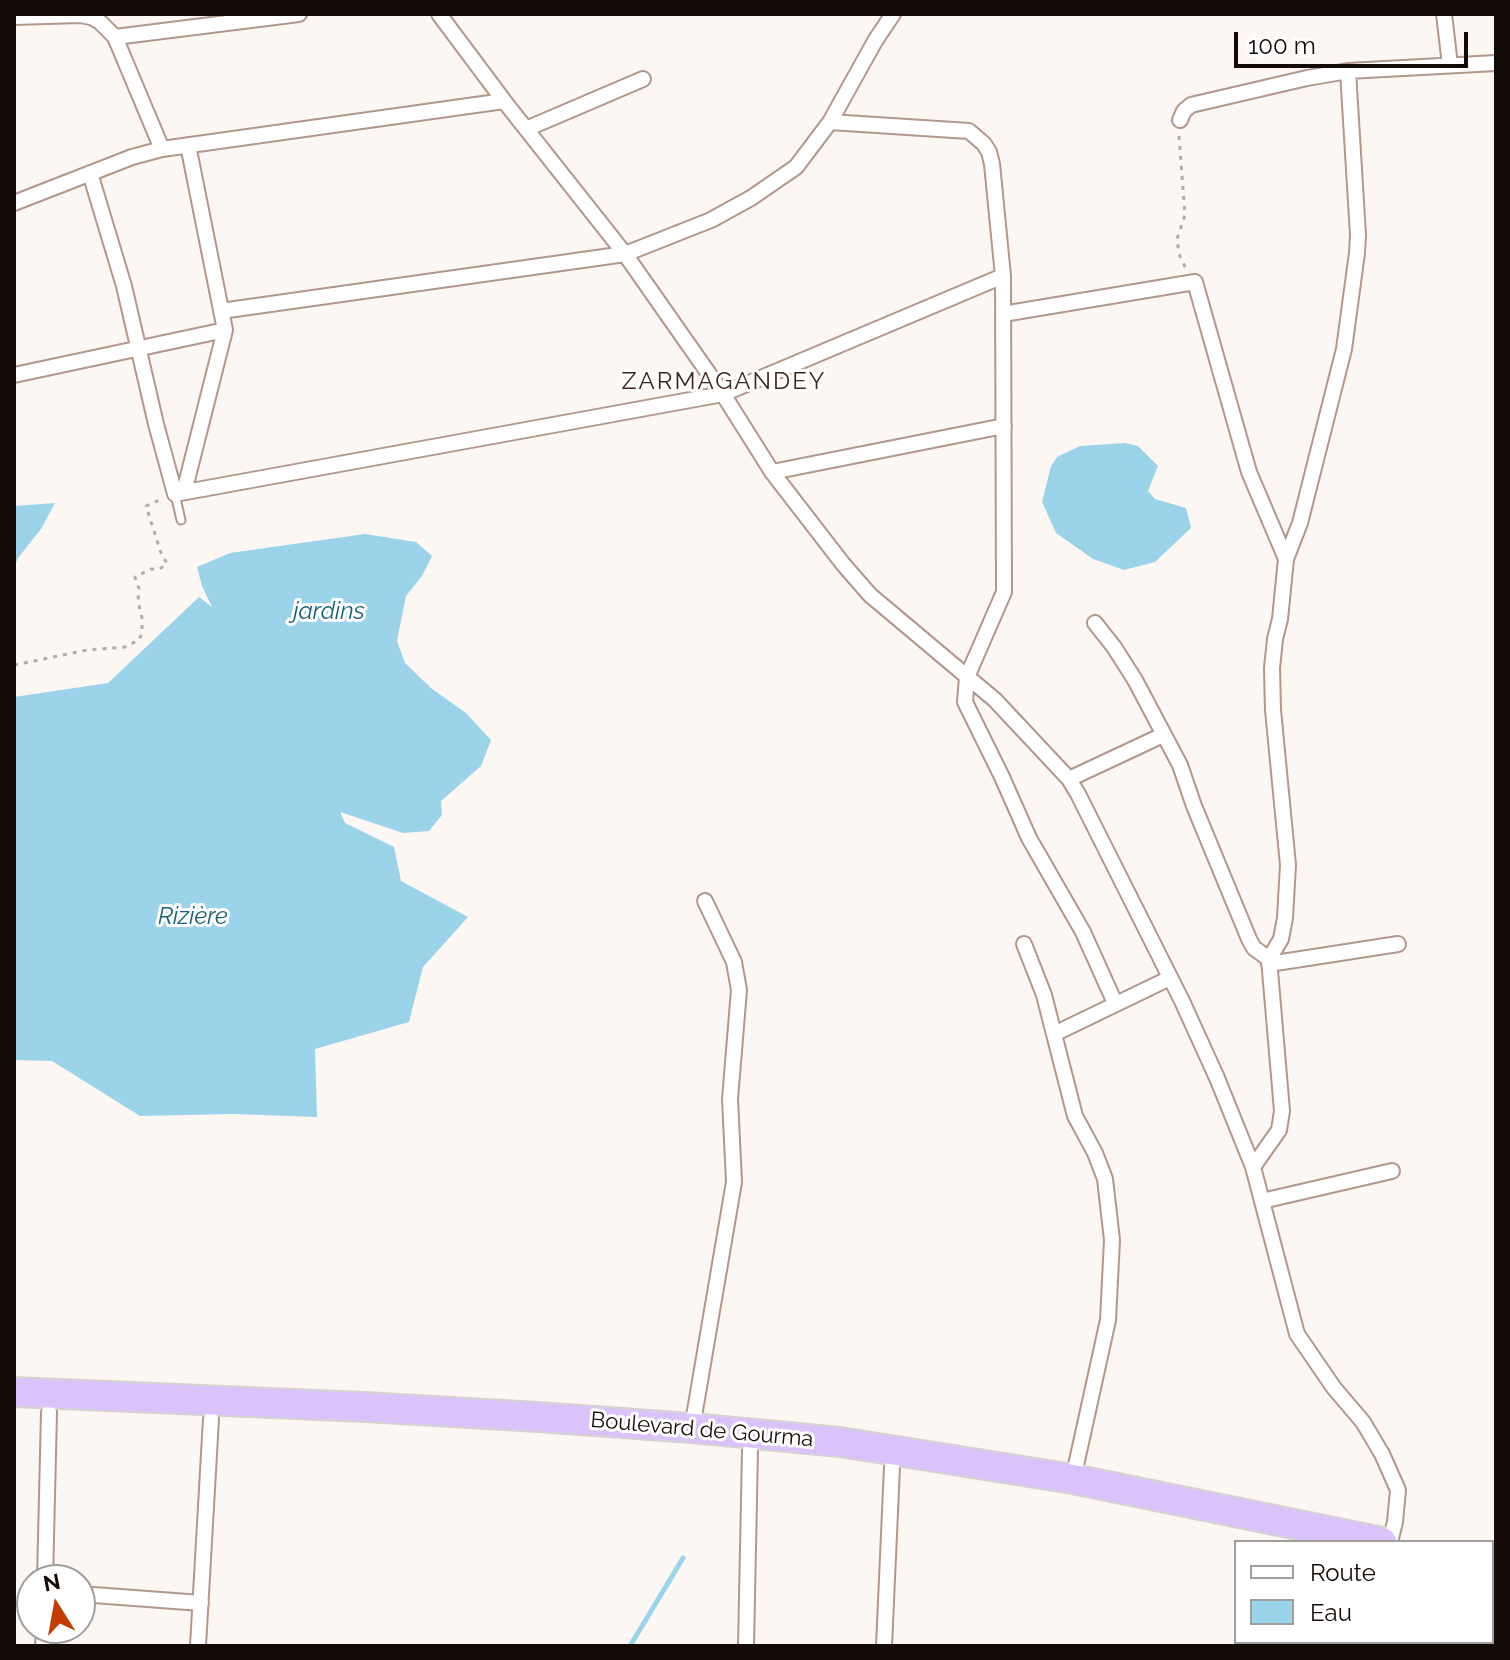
<!DOCTYPE html>
<html>
<head>
<meta charset="utf-8">
<style>
  body { margin:0 }
  #map { position:relative; width:1510px; height:1660px; overflow:hidden; background:#fdf7f4; font-family:Raleway,sans-serif }
  canvas { display:block }
  .frame { position:absolute; inset:0; border:16px solid #140b07; pointer-events:none }
  .legend { position:absolute; left:1234px; top:1540px; width:260px; height:104px; box-sizing:border-box; background:#fff; border:2px solid #a19d9c; margin:0; padding:10px 14px; list-style:none; font-size:24px; color:#140b07 }
  .legend li { display:flex; align-items:center; gap:16px; height:40px }
  .legend b { width:40px; border:2px solid #a19d9c }
  .north { position:absolute; left:16px; top:1564px; width:80px; height:80px; box-sizing:border-box; background:#fff; border:2px solid #a19d9c; border-radius:50%; rotate:349deg; font-size:22px; font-weight:700; line-height:32px; text-align:center; color:#140b07 }
  .north::after { content:''; display:block; margin:auto; width:28px; height:36px; background:#c33d00; clip-path:polygon(50% 0,100% 100%,50% 72%,0 100%) }
  .scale { position:absolute; left:1234px; top:32px; width:234px; height:36px; box-sizing:border-box; border:4px solid #140b07; border-top:0; padding-left:10px; font-size:24px; line-height:28px; white-space:nowrap; color:#140b07; -webkit-text-stroke:6px #fff; paint-order:stroke }
</style>
</head>
<body>
<div id="map">
<canvas width="1510" height="1660"></canvas>
<div class="frame"></div>
<ul class="legend">
<li><b style="height:10px;background:#fff"></b>Route</li>
<li><b style="height:22px;background:#9bd4ea"></b>Eau</li>
</ul>
<div class="north">N</div>
<div class="scale">100 m</div>
</div>
<script>
const c = document.querySelector('canvas').getContext('2d');
c.lineJoin = 'round';
function paint(path, color) { c.fillStyle = color; c.fill(path, 'evenodd'); }
const toPath = rows => new Path2D(rows.map(r => 'M' + r).join(''));
function strokePath(path, color, width, dash) { c.strokeStyle = color; c.lineWidth = width; c.lineCap = dash ? 'butt' : 'round'; c.setLineDash(dash || []); c.stroke(path); }
function label(font, color, halo, rows, align = 'center') {
  c.font = font + ' Raleway,sans-serif'; c.lineWidth = 6; c.setLineDash([]); c.textBaseline = 'middle'; c.strokeStyle = halo; c.fillStyle = color; for (const [text, x, y, turn = 0] of rows) {
    c.save(); c.translate(x, y); c.rotate((+turn || 0) * Math.PI / 180); c.textAlign = isNaN(turn) ? turn : align; if (halo) c.strokeText(text, 0, 0); c.fillText(text, 0, 0); c.restore();
  }
}
const water = toPath([
  [1125,443,1138,446,1158,466,1148,491,1155,499,1186,508,1191,528,1155,562,1124,570,1093,559,1056,533,1042,502,1051,466,1057,457,1080,446],
  [55,503,41,529,18,558,14,568,14,506],
  [365,534,416,542,432,556,422,576,406,596,397,641,405,663,431,688,466,713,491,740,481,766,441,801,442,815,429,831,403,833,340,812,345,823,394,847,401,881,468,917,423,967,409,1022,315,1049,317,1117,233,1114,140,1116,52,1061,14,1060,14,697,108,683,199,597,212,607,202,586,197,567,230,553]
]);
const stream = toPath([
  [630,1646,683,1558]
]);
const path = toPath([
  [1179,136,1185,215,1177,239,1179,254,1186,269],
  [14,665,87,650,125,647,139,640,142,633,142,618,138,601,139,589,135,577,151,569,160,569,167,563,162,556,146,506,162,499]
]);
const lane = toPath([
  [175,494,181,520]
]);
const street = toPath([
  [439,14,504,101,625,254,723,394,772,472,843,564,870,595,995,700,1069,779,1078,794,1182,1001,1217,1078,1253,1167,1297,1334,1334,1388,1363,1422,1382,1454,1398,1490,1395,1522,1390,1542],
  [1444,14,1450,65],
  [14,17,80,15,91,17,100,22,115,37,299,14],
  [115,37,162,149],
  [1180,120,1184,111,1191,105,1307,78,1348,71,1496,63],
  [830,122,969,131,984,144,989,152,992,164,1003,276,1004,592,967,677,965,702,1002,777,1029,838,1083,932,1115,1003],
  [526,129,643,79],
  [90,173,124,286,156,424,175,494,723,394,1003,276],
  [14,203,132,157,162,149,504,101],
  [221,311,625,254,711,220,751,198,796,167,830,122,875,41,893,14],
  [1003,314,1195,282,1249,472,1286,559],
  [14,375,225,330],
  [772,472,1004,426],
  [184,492,225,330,188,145],
  [1095,623,1114,647,1135,680,1180,765,1194,806,1249,939,1254,948,1269,959,1282,1111,1279,1130,1253,1167],
  [1069,779,1163,735],
  [1024,944,1044,995,1075,1116,1095,1153,1105,1179,1112,1240,1108,1320,1073,1479],
  [1269,959,1281,939,1285,918,1288,865,1273,710,1272,668,1275,639,1280,619,1286,559,1300,523,1344,349,1357,253,1358,235,1348,71],
  [1269,964,1398,944],
  [1054,1034,1170,978],
  [1262,1201,1392,1171],
  [692,1428,734,1182,730,1099,739,990,734,962,705,901],
  [45,1580,49,1412],
  [80,1594,201,1603],
  [43,1646,44,1628],
  [198,1646,211,1419],
  [746,1646,750,1450],
  [884,1646,892,1467],
  [1344,1646,1345,1642]
]);
const highway = toPath([
  [14,1392,365,1407,538,1417,692,1428,840,1442,1073,1479,1382,1542],
  [1492,1567,1496,1568],
  [1492,1588,1496,1589]
]);
const streetNames = [
  ["Boulevard de Gourma",702,1430,5]
];
const neighbourhoodNames = [
  ["ZARMAGANDEY",724,382]
];
const waterNames = [
  ["jardins",329,612],
  ["Rizière",193,917]
];
paint(water, '#9bd4ea');
strokePath(stream, '#9bd4ea', 5);
strokePath(lane, '#b2978b', 11);
strokePath(street, '#b2978b', 18);
strokePath(highway, '#d5d3d2', 32);
strokePath(path, '#b2aba8', 3, [4, 6]);
strokePath(lane, '#fff', 7);
strokePath(street, '#fff', 14);
strokePath(highway, '#dac3fb', 28);
label('22px', '#140b07', '#fff', streetNames);
c.letterSpacing = '2px';
label('24px', '#3c271d', '#fff', neighbourhoodNames);
c.letterSpacing = '0px';
label('italic 24px', '#185f76', '#fff', waterNames);
</script>
</body>
</html>
